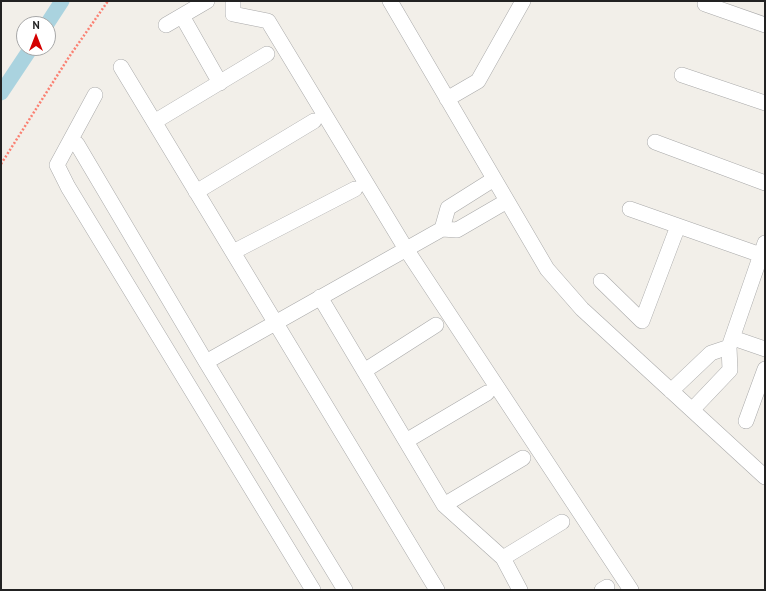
<!DOCTYPE html>
<html>
<head>
<meta charset="utf-8">
<style>
  body { margin:0 }
  #map { position:relative; width:766px; height:591px; overflow:hidden; background:#f2efe9; font-family:"PT Sans",sans-serif }
  canvas { display:block }
  .frame { position:absolute; inset:0; border:2px solid #222; pointer-events:none }
  .north { position:absolute; left:16px; top:16px; width:40px; height:40px; box-sizing:border-box; background:#fff; border:1px solid #a7a7a7; border-radius:50%; rotate:0deg; font-size:11px; font-weight:700; line-height:16px; text-align:center; color:#222 }
  .north::after { content:''; display:block; margin:auto; width:14px; height:18px; background:#d40000; clip-path:polygon(50% 0,100% 100%,50% 72%,0 100%) }
</style>
</head>
<body>
<div id="map">
<canvas width="766" height="591"></canvas>
<div class="frame"></div>
<div class="north">N</div>
</div>
<script>
const c = document.querySelector('canvas').getContext('2d');
c.lineJoin = 'round';
const toPath = rows => new Path2D(rows.map(r => 'M' + r).join(''));
function strokePath(path, color, width, dash) { c.strokeStyle = color; c.lineWidth = width; c.lineCap = dash ? 'butt' : 'round'; c.setLineDash(dash || []); c.stroke(path); }
const canal = toPath([
  [47,24,62,1],
  [1,93,31,48]
]);
const path = toPath([
  [1,164,69,57,108,1]
]);
const minor = toPath([
  [233,1,233,14,268,21,406,249,631,590],
  [390,1,547,269,582,309,765,477],
  [705,4,765,25],
  [182,16,220,83],
  [166,25,207,1],
  [121,67,437,590],
  [682,75,765,103],
  [95,95,57,165,68,187,313,590],
  [447,99,478,81,523,1],
  [154,122,267,54],
  [655,142,765,183],
  [77,144,206,362,345,590],
  [494,179,448,208,442,229,457,230,507,201],
  [196,192,314,121],
  [630,209,761,255],
  [233,252,355,189],
  [601,281,642,321,678,226],
  [320,297,444,505,503,558,520,590],
  [733,338,765,349],
  [729,347,765,243],
  [206,362,442,229],
  [364,371,436,325],
  [671,391,711,353,729,347,730,370,692,410],
  [746,421,765,369],
  [406,441,487,393],
  [444,505,523,458],
  [503,558,562,522],
  [602,590,607,587]
]);
strokePath(canal, '#aad3df', 15);
strokePath(minor, '#a9a9a9', 16);
strokePath(path, '#fa8072', 2.5, [2, 2]);
strokePath(minor, '#fff', 15);
</script>
</body>
</html>
